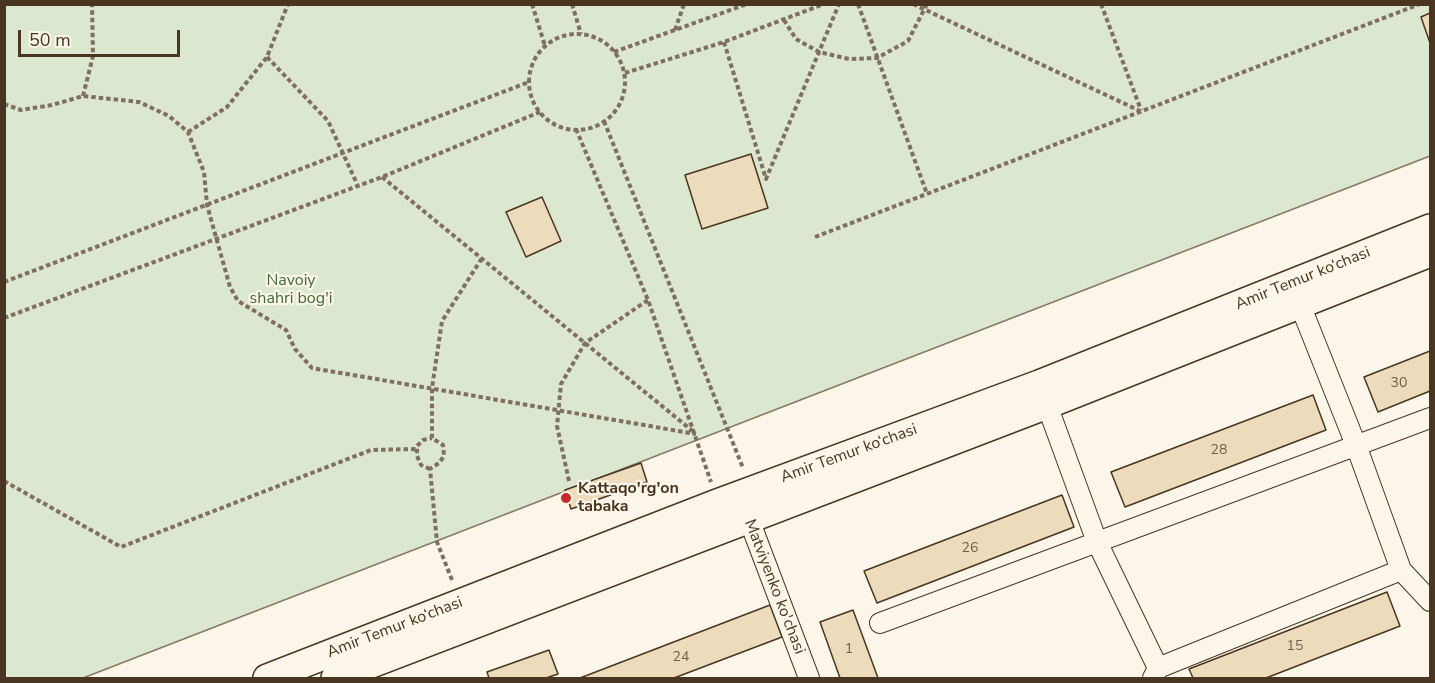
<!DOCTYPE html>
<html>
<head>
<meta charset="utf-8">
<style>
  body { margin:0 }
  #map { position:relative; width:1435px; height:683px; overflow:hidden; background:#fbf6e9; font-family:"Nunito Sans",sans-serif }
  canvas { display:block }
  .frame { position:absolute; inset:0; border:6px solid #4a3520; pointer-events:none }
  .scale { position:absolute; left:18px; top:30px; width:162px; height:27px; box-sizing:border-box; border:3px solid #4a3520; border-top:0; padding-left:8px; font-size:18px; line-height:21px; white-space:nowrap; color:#4a3520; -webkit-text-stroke:4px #fbf6e9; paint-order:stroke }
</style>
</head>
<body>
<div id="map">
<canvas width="1435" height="683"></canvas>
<div class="frame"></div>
<div class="scale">50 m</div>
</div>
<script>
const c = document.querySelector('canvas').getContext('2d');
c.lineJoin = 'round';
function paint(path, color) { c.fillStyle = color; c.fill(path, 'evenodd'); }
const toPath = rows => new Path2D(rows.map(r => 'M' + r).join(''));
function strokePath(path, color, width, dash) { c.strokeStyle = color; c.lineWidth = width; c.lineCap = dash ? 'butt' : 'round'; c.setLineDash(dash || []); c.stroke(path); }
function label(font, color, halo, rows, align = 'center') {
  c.font = font + ' "Nunito Sans",sans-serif'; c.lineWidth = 4.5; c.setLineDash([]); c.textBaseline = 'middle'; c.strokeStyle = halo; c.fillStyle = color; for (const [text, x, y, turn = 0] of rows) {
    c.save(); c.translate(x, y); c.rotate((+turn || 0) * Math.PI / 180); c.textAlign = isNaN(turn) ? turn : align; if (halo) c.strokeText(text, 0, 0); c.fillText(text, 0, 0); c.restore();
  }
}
const green = toPath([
  [4,5,1430,5,1430,156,83,678,5,678,4,5]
]);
const building = toPath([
  [1430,13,1430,43,1421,17,1430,13],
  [751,154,768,208,702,229,685,175,751,154],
  [542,197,561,241,526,257,506,212,542,197],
  [1430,351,1430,391,1378,412,1364,377,1430,351],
  [1313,395,1326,430,1125,507,1111,472,1313,395],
  [641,463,647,482,571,509,565,490,641,463],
  [1062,495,1074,527,877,603,864,571,1062,495],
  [1387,592,1400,626,1266,678,1193,678,1189,669,1387,592],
  [770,605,782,637,674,678,580,678,770,605],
  [853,610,878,678,840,678,820,622,853,610],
  [549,650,558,674,546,678,489,678,487,672,549,650]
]);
const path = toPath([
  [532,4,545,46],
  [572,4,581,34],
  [858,4,927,194],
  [913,4,1140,111],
  [1101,4,1141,110],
  [784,20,796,39,819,52,849,59,877,58,908,41,927,4],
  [675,30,684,4],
  '529 82a48 48 0 1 1 96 0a48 48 0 1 1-96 0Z',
  [724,42,766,179,839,4],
  [614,52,747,4],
  [267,57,328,121,358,186],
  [625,73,724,42,824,4],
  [83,96,93,56,92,4],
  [4,104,21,110,52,105,83,96,139,102,169,116,188,132,204,172,207,205,230,287,238,301,286,330,295,349,312,368,696,434],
  [604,121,743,468],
  [576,129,648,300,711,482],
  [188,132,227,107,267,57,288,4],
  [382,177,695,433],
  [815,237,1420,4],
  [4,282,529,82],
  [4,318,382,177,540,112],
  [430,469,421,465,417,456,417,446,423,440,432,438],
  [4,481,121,547,371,450,417,449],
  [569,481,557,426,561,384,585,343,648,300],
  [452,580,437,542,430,469,439,463,444,456,443,445,432,438,432,388,442,321,482,258]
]);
const minor = toPath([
  [1295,292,1356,445,1401,570],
  [1043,394,1097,542,1158,668],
  [745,509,809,678],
  [880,623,1430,418],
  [1153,678,1158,668,1401,570,1430,601]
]);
const secondary = toPath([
  [267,678,717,503,1039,384,1430,228],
  [335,678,1047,405,1430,253]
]);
const markers = [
  [566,498,6,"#c62828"]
];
const numberNames = [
  ["30",1399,384],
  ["28",1219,451],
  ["26",970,549],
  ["15",1295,647],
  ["1",849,650],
  ["24",681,658]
];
const streetNames = [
  ["Amir Temur ko‘chasi",1303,279,-22],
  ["Amir Temur ko‘chasi",849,454,-20],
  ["Matviyenko ko'chasi",774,587,69],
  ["Amir Temur ko‘chasi",395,628,-21]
];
const parkNames = [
  ["Navoiy",291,281],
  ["shahri bog'i",291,299]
];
const poiNames = [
  ["Kattaqo'rg'on",578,489],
  ["tabaka",578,507]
];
paint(green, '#dce7d0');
strokePath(green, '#887966', 1.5);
paint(building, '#ecdcbc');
strokePath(building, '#4a3520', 1.5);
strokePath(minor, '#4a3520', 22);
strokePath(secondary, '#4a3520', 30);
strokePath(path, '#7f6f5c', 4, [4.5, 3]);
strokePath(minor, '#fbf6e9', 20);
strokePath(secondary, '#fbf6e9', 27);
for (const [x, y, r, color] of markers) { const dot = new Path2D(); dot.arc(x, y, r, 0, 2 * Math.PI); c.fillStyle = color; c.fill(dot); strokePath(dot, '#fbf6e9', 2); }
label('14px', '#725f47', null, numberNames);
label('16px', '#4a3520', '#fbf6e9', streetNames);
label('16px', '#436837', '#fbf6e9', parkNames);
label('bold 16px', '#4a3520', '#fbf6e9', poiNames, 'left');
</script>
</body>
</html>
